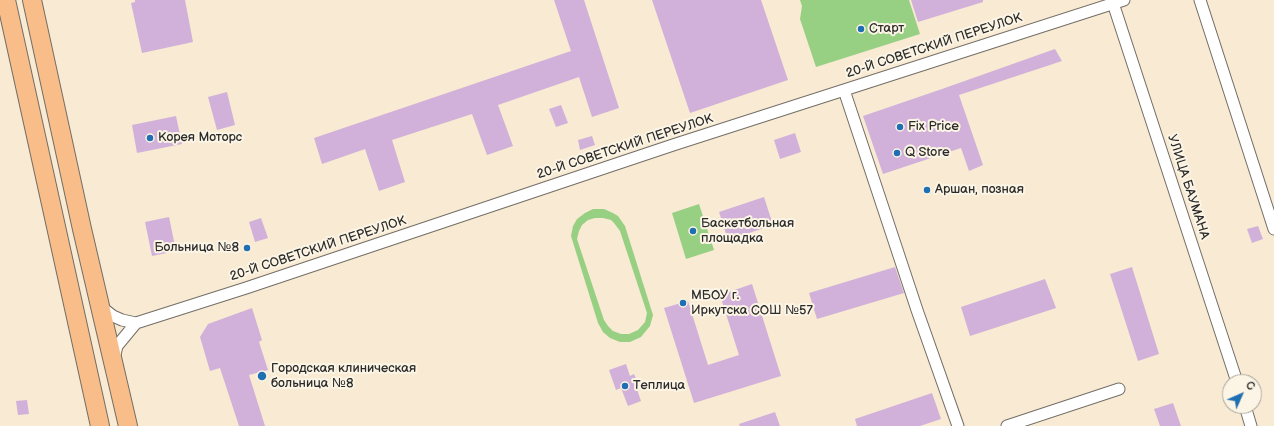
<!DOCTYPE html>
<html>
<head>
<meta charset="utf-8">
<style>
  body { margin:0 }
  #map { position:relative; width:1274px; height:426px; overflow:hidden; background:#f8ead3; font-family:"Balsamiq Sans",sans-serif }
  canvas { display:block }
  .north { position:absolute; left:1222px; top:374px; width:40px; height:40px; box-sizing:border-box; background:#fcf5e5; border:1px solid #a8a49b; border-radius:50%; rotate:45deg; font-size:11px; font-weight:700; line-height:16px; text-align:center; color:#2b2b2b }
  .north::after { content:''; display:block; margin:auto; width:14px; height:18px; background:#1f6fb2; clip-path:polygon(50% 0,100% 100%,50% 72%,0 100%) }
</style>
</head>
<body>
<div id="map">
<canvas width="1274" height="426"></canvas>
<div class="north">С</div>
</div>
<script>
const c = document.querySelector('canvas').getContext('2d');
c.lineJoin = 'round';
function paint(path, color) { c.fillStyle = color; c.fill(path, 'evenodd'); }
const toPath = rows => new Path2D(rows.map(r => 'M' + r).join(''));
function strokePath(path, color, width, dash) { c.strokeStyle = color; c.lineWidth = width; c.lineCap = dash ? 'butt' : 'round'; c.setLineDash(dash || []); c.stroke(path); }
function label(font, color, halo, rows, align = 'center') {
  c.font = font + ' "Balsamiq Sans",sans-serif'; c.lineWidth = 4; c.setLineDash([]); c.textBaseline = 'middle'; c.strokeStyle = halo; c.fillStyle = color; for (const [text, x, y, turn = 0] of rows) {
    c.save(); c.translate(x, y); c.rotate((+turn || 0) * Math.PI / 180); c.textAlign = isNaN(turn) ? turn : align; if (halo) c.strokeText(text, 0, 0); c.fillText(text, 0, 0); c.restore();
  }
}
const green = toPath([
  [800,0,909,0,920,34,816,67,800,19,802,6],
  [699,204,714,250,686,259,672,213],
  [593,209,604,209,613,213,618,216,625,226,653,315,650,326,641,337,630,342,620,342,610,338,603,332,598,323,571,236,573,226,577,219,585,213],
  [595,218,603,218,611,220,614,223,620,231,647,313,645,322,638,330,629,334,621,334,613,331,608,326,604,320,577,239,579,231,582,225,588,220]
]);
const building = toPath([
  [135,0,185,0,193,42,142,53,131,3,135,2],
  [554,0,584,0,619,108,592,117,579,77,498,105,513,146,487,155,472,114,392,140,405,182,379,191,365,149,322,164,314,138,571,51],
  [652,0,761,0,788,80,690,113],
  [911,0,983,0,983,2,918,22],
  [1055,49,1062,61,959,95,983,165,969,171,961,148,883,174,863,116,942,89],
  [227,92,235,125,217,130,208,97],
  [561,105,568,123,556,127,549,109],
  [176,116,182,144,137,153,132,125],
  [795,133,801,152,780,159,774,140],
  [592,136,595,145,580,150,578,140],
  [764,197,773,225,728,240,719,212],
  [169,217,176,251,152,256,145,222],
  [261,218,268,238,255,242,249,222],
  [1258,226,1263,239,1252,243,1247,229],
  [895,267,904,293,817,319,809,293],
  [1132,267,1159,354,1138,361,1110,274],
  [1045,279,1056,308,970,336,961,307],
  [752,284,781,376,694,403,664,308,688,301,708,365,739,355,720,295],
  [252,308,262,340,259,342,268,370,249,375,265,426,239,426,220,368,210,371,200,337,208,324],
  [626,364,630,376,634,374,638,383,635,384,641,401,628,406,621,388,616,390,609,370],
  [932,393,941,419,920,426,857,426,855,419],
  [27,400,29,414,18,415,16,401],
  [1173,403,1181,426,1160,426,1154,409],
  [775,412,780,426,740,426,739,424]
]);
const minor = toPath([
  [1112,0,1237,382],
  [1200,0,1274,229],
  [844,90,917,310,958,426],
  [100,306,113,316,122,320,136,323,246,288,673,145,1124,0],
  [114,359,117,346,136,323],
  [1245,406,1251,426],
  [1007,426,1119,389]
]);
const primary = toPath([
  [6,0,100,426],
  [32,0,82,229,128,426]
]);
const markers = [
  [861,29,4,"#1f6fb2"],
  [900,127,4,"#1f6fb2"],
  [150,138,4,"#1f6fb2"],
  [897,153,4,"#1f6fb2"],
  [927,190,4,"#1f6fb2"],
  [693,231,4,"#1f6fb2"],
  [247,248,4,"#1f6fb2"],
  [683,303,4,"#1f6fb2"],
  [262,376,5,"#1f6fb2"],
  [625,386,4,"#1f6fb2"]
];
const poiNames = [
  ["Старт",869,29],
  ["Fix Price",908,127],
  ["Корея Моторс",158,138],
  ["Q Store",905,153],
  ["Аршан, позная",935,190],
  ["Баскетбольная",701,224],
  ["площадка",701,239],
  ["Больница №8",239,248,"right"],
  ["МБОУ г.",691,296],
  ["Иркутска СОШ №57",691,311],
  ["Городская клиническая",271,369],
  ["больница №8",271,384],
  ["Теплица",633,386]
];
const streetNames = [
  ["20-Й СОВЕТСКИЙ ПЕРЕУЛОК",934,46,-18],
  ["20-Й СОВЕТСКИЙ ПЕРЕУЛОК",625,147,-18],
  ["УЛИЦА БАУМАНА",1188,187,72],
  ["20-Й СОВЕТСКИЙ ПЕРЕУЛОК",318,249,-18]
];
paint(green, '#98d083');
paint(building, '#d1b1da');
strokePath(minor, '#736e66', 13);
strokePath(primary, '#736e66', 20);
strokePath(minor, '#fff', 11);
strokePath(primary, '#f8bd89', 18);
for (const [x, y, r, color] of markers) { const dot = new Path2D(); dot.arc(x, y, r, 0, 2 * Math.PI); c.fillStyle = color; c.fill(dot); strokePath(dot, '#fcf5e5', 1.5); }
label('13px', '#2b2b2b', '#fcf5e5', poiNames, 'left');
label('13px', '#2b2b2b', '#fcf5e5', streetNames);
</script>
</body>
</html>
